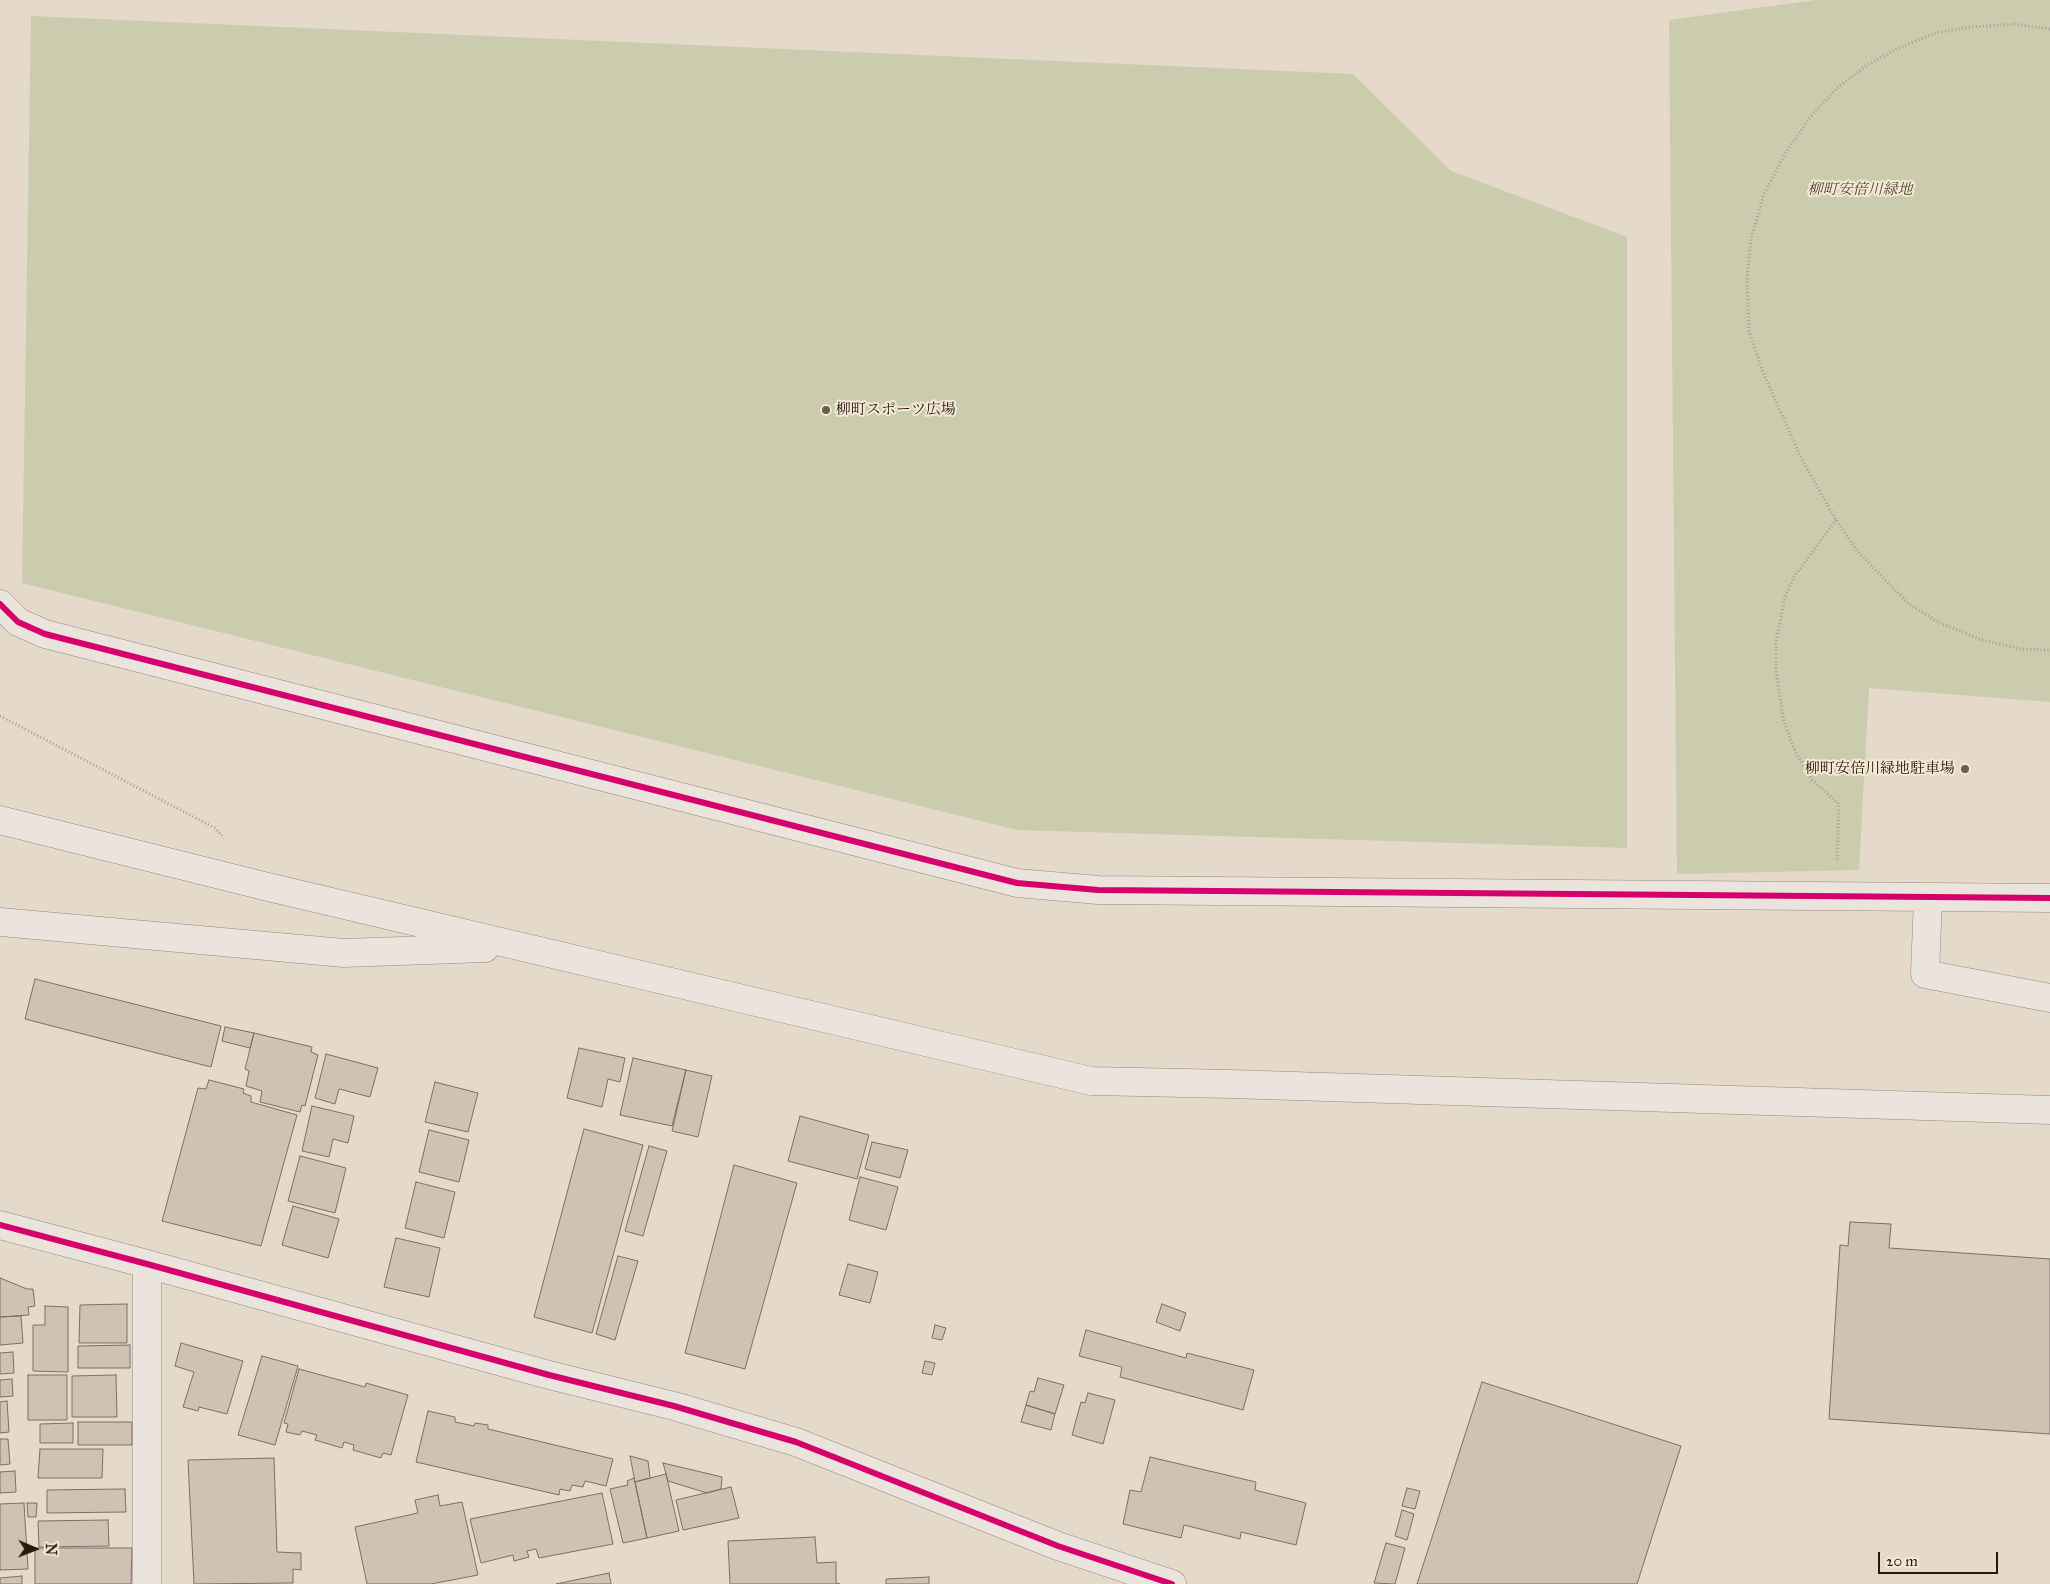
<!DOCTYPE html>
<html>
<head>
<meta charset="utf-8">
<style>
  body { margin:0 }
  #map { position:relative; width:2050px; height:1584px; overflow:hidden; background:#e5d9c9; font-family:"IM FELL Great Primer",serif }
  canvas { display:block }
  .north { position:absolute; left:10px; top:1524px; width:50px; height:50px; -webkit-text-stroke:4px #f5e8d5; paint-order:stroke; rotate:91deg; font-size:14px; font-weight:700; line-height:20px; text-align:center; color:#261a0f }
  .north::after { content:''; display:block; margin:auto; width:18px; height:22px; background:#261a0f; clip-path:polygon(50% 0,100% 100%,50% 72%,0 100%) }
  .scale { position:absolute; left:1878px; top:1552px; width:120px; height:22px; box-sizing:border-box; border:2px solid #261a0f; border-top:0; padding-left:6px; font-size:15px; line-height:18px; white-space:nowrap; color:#261a0f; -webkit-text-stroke:4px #f5e8d5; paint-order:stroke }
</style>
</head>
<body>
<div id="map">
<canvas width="2050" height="1584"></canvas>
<div class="north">N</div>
<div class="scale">20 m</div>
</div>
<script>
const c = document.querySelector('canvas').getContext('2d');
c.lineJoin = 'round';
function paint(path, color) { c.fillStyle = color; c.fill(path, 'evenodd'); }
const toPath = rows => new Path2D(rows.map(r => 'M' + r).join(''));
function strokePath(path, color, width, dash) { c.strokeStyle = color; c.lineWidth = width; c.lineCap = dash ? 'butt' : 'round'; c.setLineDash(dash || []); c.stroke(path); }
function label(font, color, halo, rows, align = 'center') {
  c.font = font + ' "IM FELL Great Primer","Noto Serif JP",serif'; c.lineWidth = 4; c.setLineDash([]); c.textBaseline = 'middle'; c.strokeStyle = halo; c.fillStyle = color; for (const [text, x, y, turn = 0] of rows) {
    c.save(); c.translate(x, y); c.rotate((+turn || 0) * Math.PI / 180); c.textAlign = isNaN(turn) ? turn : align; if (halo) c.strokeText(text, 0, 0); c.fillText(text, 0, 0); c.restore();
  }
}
const green = toPath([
  [1816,0,2050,0,2050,702,1869,688,1859,870,1677,874,1669,20],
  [31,16,1353,74,1451,171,1627,237,1627,848,1017,830,22,583]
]);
const building = toPath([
  [35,979,221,1026,211,1067,25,1019,35,979],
  [225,1027,254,1033,250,1048,222,1041,225,1027],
  [254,1033,312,1047,311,1052,318,1055,305,1106,302,1105,300,1112,260,1102,262,1091,246,1086,249,1071,245,1069,254,1033],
  [579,1048,625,1058,620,1082,608,1079,602,1107,567,1098,579,1048],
  [326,1054,378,1068,370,1097,339,1089,335,1104,315,1098,326,1054],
  [633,1058,686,1070,672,1126,620,1115,633,1058],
  [686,1070,712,1076,698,1137,672,1131,686,1070],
  [209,1080,244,1089,243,1093,251,1096,251,1102,297,1115,261,1246,162,1221,198,1088,206,1089,209,1080],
  [435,1082,478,1093,468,1132,425,1122,435,1082],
  [312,1106,354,1116,348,1143,333,1139,329,1157,302,1151,312,1106],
  [800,1116,869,1135,857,1179,788,1161,800,1116],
  [584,1129,643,1145,592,1333,534,1317,584,1129],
  [429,1130,469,1140,459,1182,419,1172,429,1130],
  [872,1142,908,1150,900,1178,865,1169,872,1142],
  [649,1146,667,1151,643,1236,625,1231,649,1146],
  [300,1156,346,1168,335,1213,288,1201,300,1156],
  [734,1165,797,1183,745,1369,685,1353,734,1165],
  [860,1177,898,1187,886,1230,849,1220,860,1177],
  [416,1182,455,1192,444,1238,405,1228,416,1182],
  [293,1206,339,1219,328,1258,282,1245,293,1206],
  [1850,1222,1891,1224,1889,1248,2050,1259,2050,1434,1829,1419,1840,1245,1848,1246,1850,1222],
  [396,1238,440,1248,429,1297,384,1287,396,1238],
  [618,1256,638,1261,615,1340,596,1334,618,1256],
  [848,1264,878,1272,870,1303,839,1295,848,1264],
  [0,1278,27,1289,33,1289,35,1306,28,1307,29,1315,0,1317,0,1278],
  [127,1304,127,1343,79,1343,80,1305,127,1304],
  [1162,1304,1186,1313,1180,1331,1156,1322,1162,1304],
  [45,1306,68,1307,68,1372,33,1371,33,1325,45,1325,45,1306],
  [21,1316,23,1343,0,1345,0,1317,21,1316],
  [935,1325,946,1328,942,1340,932,1338,935,1325],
  [1086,1330,1186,1358,1187,1353,1254,1370,1243,1410,1120,1377,1122,1367,1079,1356,1086,1330],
  [181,1343,243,1361,227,1414,199,1407,198,1411,183,1407,194,1372,175,1366,181,1343],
  [130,1345,130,1368,78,1368,78,1346,130,1345],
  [13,1352,14,1373,0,1374,0,1353,13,1352],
  [262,1356,298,1366,275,1445,238,1435,262,1356],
  [925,1361,935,1363,932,1375,922,1373,925,1361],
  [299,1369,365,1387,366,1383,408,1395,391,1455,383,1453,381,1458,353,1450,354,1445,344,1442,342,1448,315,1440,317,1435,302,1431,300,1435,286,1432,288,1424,284,1423,299,1369],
  [28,1375,67,1375,67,1420,28,1420,28,1375],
  [116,1375,117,1417,72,1417,72,1376,116,1375],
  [1038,1378,1064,1385,1055,1414,1026,1405,1030,1391,1034,1392,1038,1378],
  [12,1379,13,1396,0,1397,0,1380,12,1379],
  [1482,1382,1681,1446,1637,1584,1417,1584,1482,1382],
  [1088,1393,1115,1400,1103,1444,1072,1435,1081,1402,1085,1403,1088,1393],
  [7,1401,9,1432,0,1433,0,1402,7,1401],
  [1026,1405,1055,1414,1051,1430,1021,1422,1026,1405],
  [428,1411,455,1417,455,1422,474,1426,475,1423,488,1425,488,1429,613,1459,606,1486,585,1481,583,1487,572,1485,570,1491,560,1489,559,1495,416,1462,428,1411],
  [78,1422,132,1422,132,1445,78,1445,78,1422],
  [73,1423,73,1443,40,1443,40,1424,73,1423],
  [0,1439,8,1439,10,1464,0,1465,0,1439],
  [40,1449,103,1449,102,1478,38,1478,40,1449],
  [630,1456,648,1461,650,1478,635,1482,630,1456],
  [1150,1457,1256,1482,1255,1490,1306,1503,1296,1545,1241,1532,1240,1539,1184,1525,1181,1538,1123,1524,1130,1490,1141,1492,1150,1457],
  [274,1458,277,1552,301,1553,301,1570,293,1569,293,1583,194,1584,188,1460,274,1458],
  [663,1463,722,1477,721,1489,707,1493,668,1481,663,1463],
  [15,1471,16,1492,0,1493,0,1472,15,1471],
  [666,1474,679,1531,647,1538,635,1482,666,1474],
  [634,1478,647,1538,623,1543,610,1489,628,1485,627,1481,634,1478],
  [731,1487,739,1518,683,1530,676,1500,731,1487],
  [1407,1488,1420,1491,1415,1509,1402,1506,1407,1488],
  [125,1489,126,1512,47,1513,47,1490,125,1489],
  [602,1493,613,1544,539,1558,536,1549,527,1551,529,1557,514,1561,513,1555,481,1563,470,1519,602,1493],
  [438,1495,440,1506,462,1502,478,1575,431,1584,367,1584,355,1527,418,1513,415,1500,438,1495],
  [24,1503,28,1569,0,1570,0,1504,24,1503],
  [27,1503,37,1503,36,1517,28,1517,27,1503],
  [1402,1510,1414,1514,1407,1540,1395,1536,1402,1510],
  [108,1520,109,1546,39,1547,38,1521,108,1520],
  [815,1537,817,1563,836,1562,836,1583,840,1584,730,1584,728,1541,815,1537],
  [1386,1543,1405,1548,1395,1584,1374,1583,1386,1543],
  [35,1548,132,1548,131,1584,35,1584,35,1548],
  [609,1573,611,1584,556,1584,609,1573],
  [22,1576,22,1584,0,1584,0,1578,22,1576],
  [929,1577,929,1584,886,1584,886,1579,929,1577]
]);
const path = toPath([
  [2050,29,2015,24,1972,27,1935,33,1896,49,1866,66,1837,88,1811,116,1786,152,1764,194,1751,239,1747,281,1749,331,1763,372,1801,458,1836,520,1858,552,1909,604,1938,622,1979,639,2021,649,2050,650],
  [1836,520,1794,577,1785,597,1776,642,1776,670,1783,718,1793,747,1811,779,1839,804,1837,861],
  [0,716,215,828,224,838]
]);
const minor = toPath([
  [0,604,18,622,45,634,1017,883,1098,890,2050,898],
  [0,820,268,887,1091,1081,1231,1084,2050,1110],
  [1928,897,1925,974,2050,998],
  [0,922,344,953,485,948],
  [0,1225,147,1264,549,1375,674,1406,796,1442,1058,1546,1172,1584],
  [147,1584,147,1264]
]);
const cycleway = toPath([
  [0,604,18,622,45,634,1017,883,1098,890,2050,898],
  [0,1225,147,1264,549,1375,674,1406,796,1442,1058,1546,1172,1584]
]);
const markers = [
  [826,410,5,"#695d50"],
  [1965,769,5,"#695d50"]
];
const parkNames = [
  ["柳町安倍川緑地",1860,190]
];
const poiNames = [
  ["柳町スポーツ広場",836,410],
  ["柳町安倍川緑地駐車場",1955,769,"right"]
];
paint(green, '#caccad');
paint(building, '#d0c1b3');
strokePath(building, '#787067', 1);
strokePath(minor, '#928a80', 29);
strokePath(path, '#a49f98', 3, [1, 2.5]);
strokePath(minor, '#eae4dc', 28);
strokePath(cycleway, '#d6006c', 6);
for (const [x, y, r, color] of markers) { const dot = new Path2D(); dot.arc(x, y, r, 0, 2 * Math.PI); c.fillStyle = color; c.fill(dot); strokePath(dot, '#f5e8d5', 2); }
label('italic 15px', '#514c38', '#f5e8d5', parkNames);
label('15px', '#261a0f', '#f5e8d5', poiNames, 'left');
</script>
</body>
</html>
